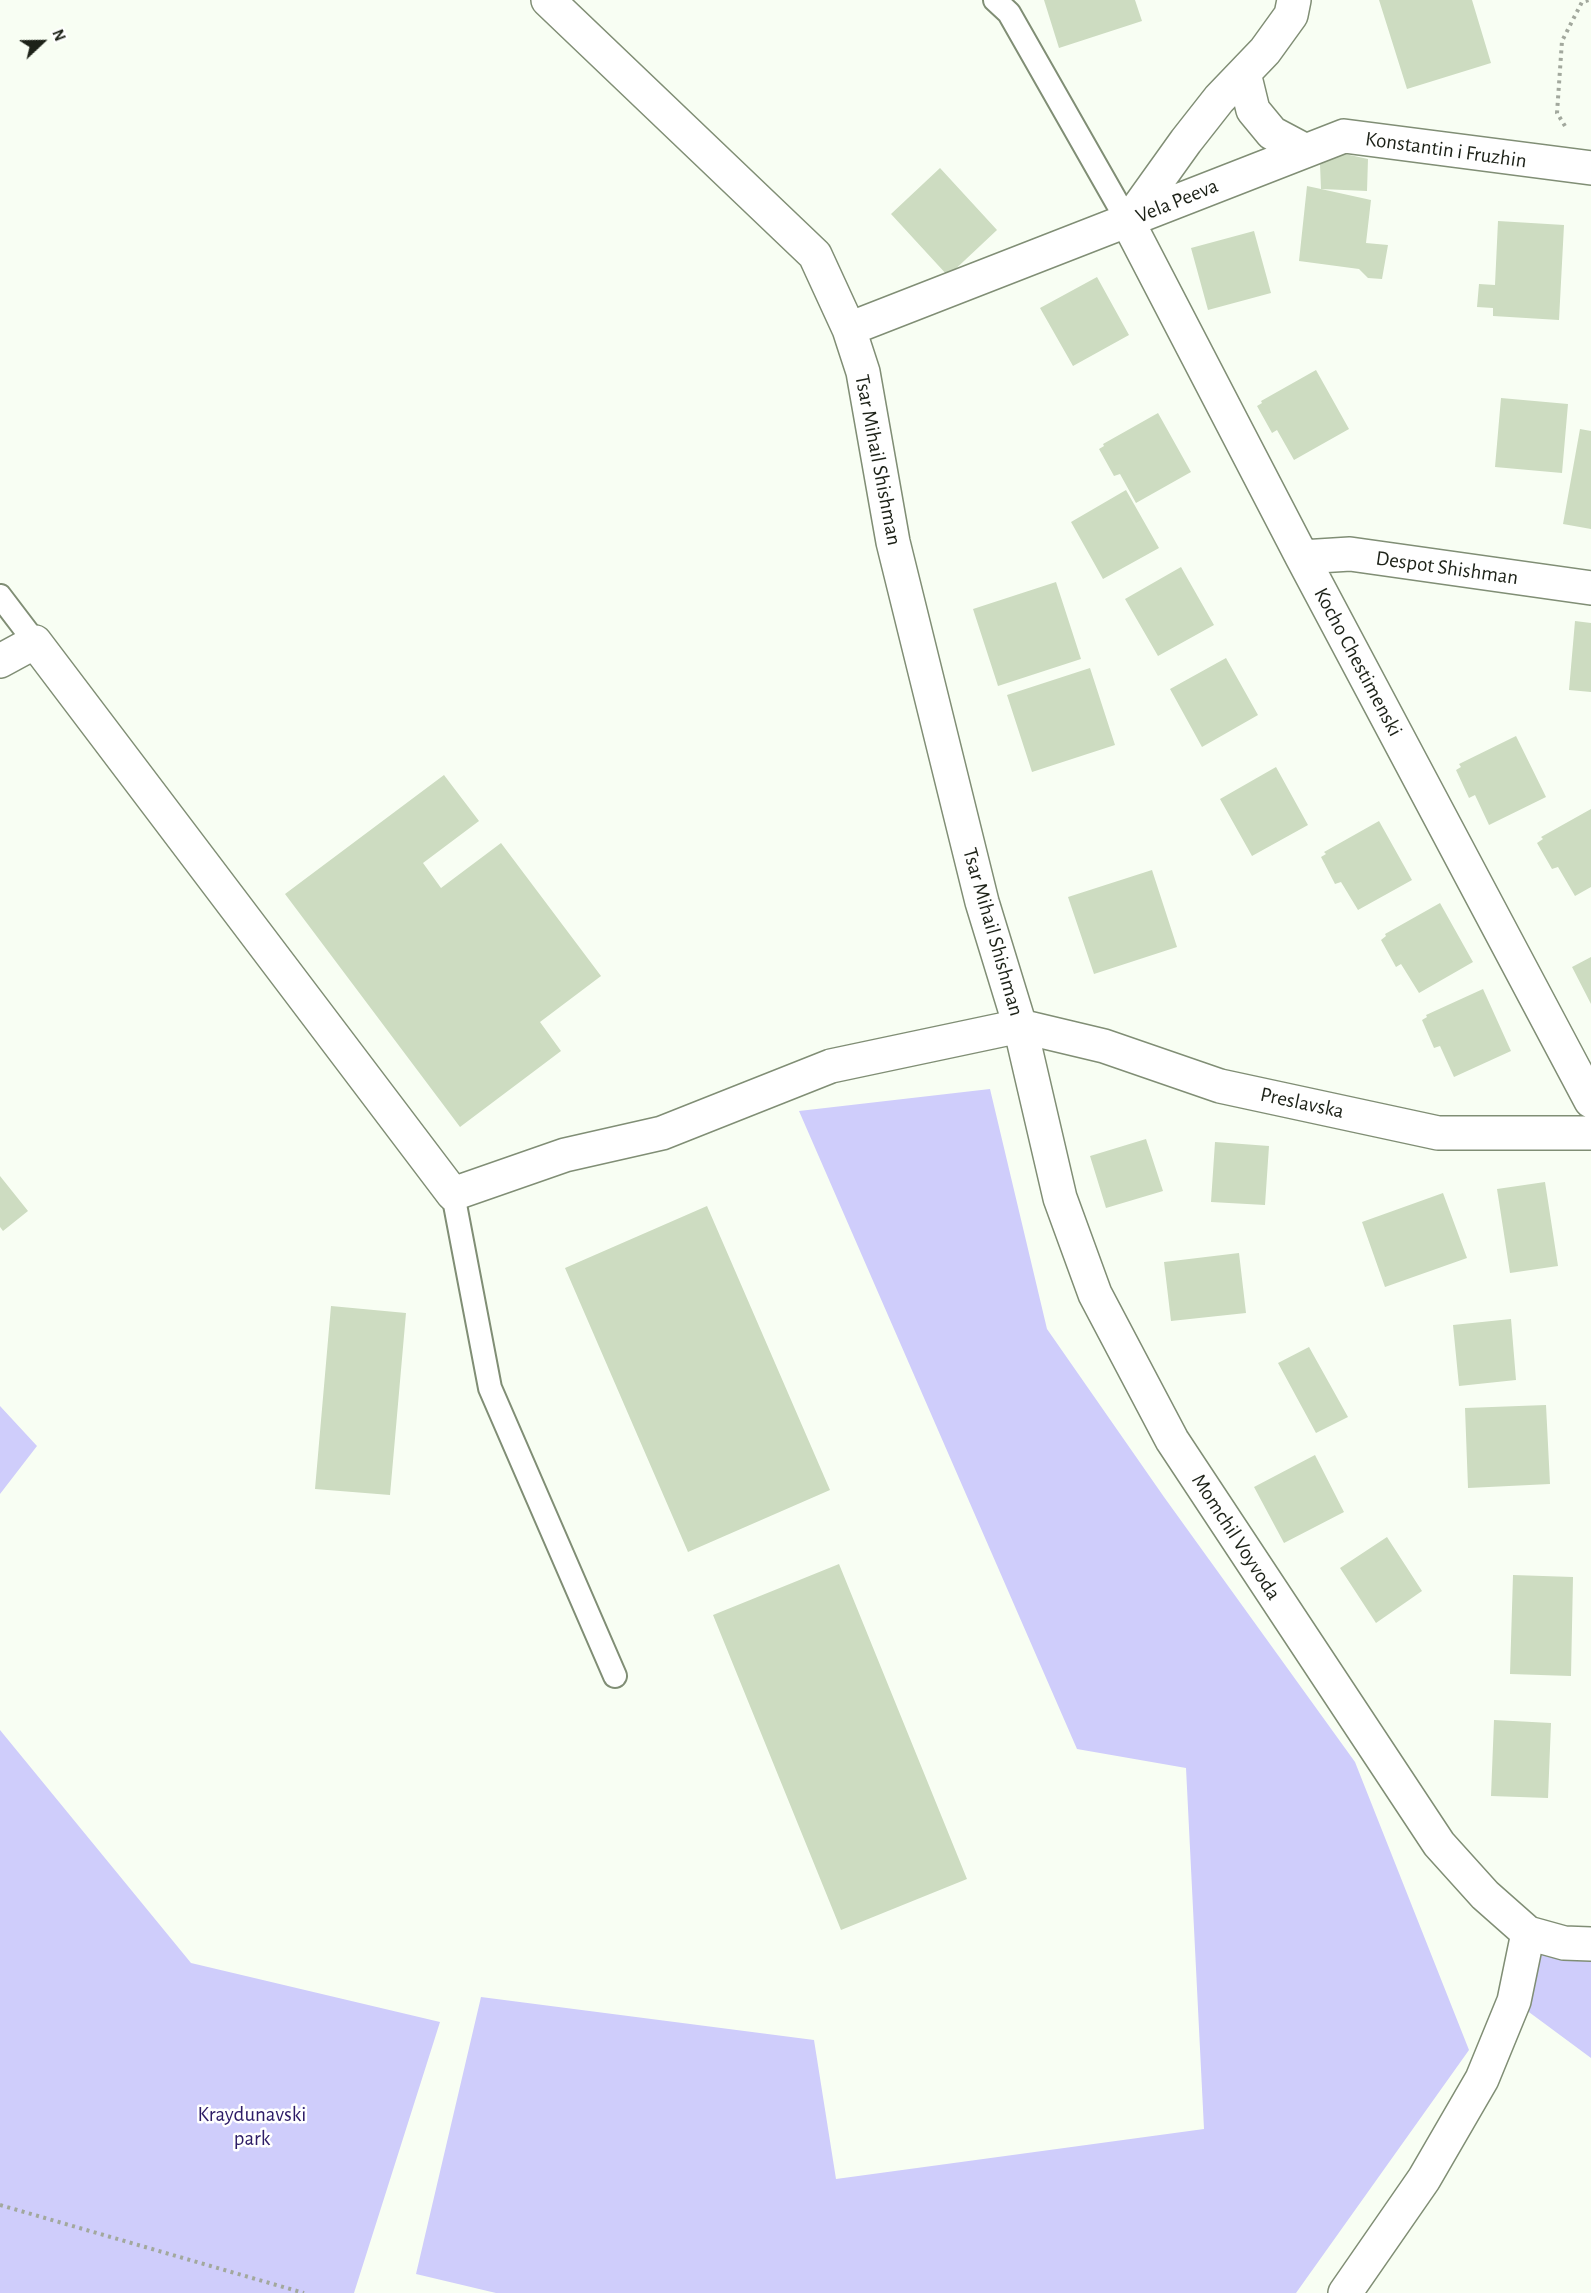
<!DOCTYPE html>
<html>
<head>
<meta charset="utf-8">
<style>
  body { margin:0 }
  #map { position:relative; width:1591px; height:2293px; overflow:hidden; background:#f8fef3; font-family:"Alegreya Sans",sans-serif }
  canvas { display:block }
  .north { position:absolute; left:12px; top:12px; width:60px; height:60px; -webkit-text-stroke:4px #fff; paint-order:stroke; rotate:68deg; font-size:16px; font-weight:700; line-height:24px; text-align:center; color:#1d2218 }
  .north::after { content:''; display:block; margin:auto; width:21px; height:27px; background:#1d2218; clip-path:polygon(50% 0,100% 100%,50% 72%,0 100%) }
</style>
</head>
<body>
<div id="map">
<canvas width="1591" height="2293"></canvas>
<div class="north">N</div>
</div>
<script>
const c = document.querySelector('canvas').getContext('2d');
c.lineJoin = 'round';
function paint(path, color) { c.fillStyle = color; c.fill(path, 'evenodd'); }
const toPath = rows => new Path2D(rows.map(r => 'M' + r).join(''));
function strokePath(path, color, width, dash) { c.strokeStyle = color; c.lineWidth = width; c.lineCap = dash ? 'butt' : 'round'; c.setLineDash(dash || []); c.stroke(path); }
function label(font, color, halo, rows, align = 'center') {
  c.font = font + ' "Alegreya Sans",sans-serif'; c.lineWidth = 5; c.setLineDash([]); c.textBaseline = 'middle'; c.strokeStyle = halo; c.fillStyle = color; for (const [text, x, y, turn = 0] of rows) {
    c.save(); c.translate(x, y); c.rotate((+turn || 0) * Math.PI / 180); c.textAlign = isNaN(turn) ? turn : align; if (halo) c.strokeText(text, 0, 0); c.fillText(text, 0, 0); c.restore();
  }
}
const green = toPath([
  [990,1089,1047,1329,1164,1497,1355,1762,1469,2050,1296,2293,496,2293,416,2274,481,1997,814,2040,836,2179,1204,2129,1186,1768,1077,1749,799,1111],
  [0,1406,37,1446,0,1494],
  [0,1730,191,1963,440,2022,354,2293,0,2293],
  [1528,1933,1591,1944,1591,2058,1514,2001]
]);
const building = toPath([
  [1044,0,1135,0,1142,21,1059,48],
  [1379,0,1472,0,1491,63,1407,89],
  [1345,154,1368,159,1367,191,1321,189,1371,200,1366,243,1388,245,1382,279,1368,278,1359,269,1299,261,1307,186,1321,189,1320,164],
  [940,168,997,230,948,276,891,214],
  [1498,221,1564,225,1559,320,1493,316,1493,308,1477,307,1479,284,1495,285],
  [1254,231,1271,293,1208,310,1191,248],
  [1097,277,1129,335,1073,366,1040,308],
  [1316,370,1349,429,1294,460,1277,430,1272,433,1257,406,1262,403,1261,401],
  [1501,398,1568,404,1562,473,1495,467],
  [1158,413,1191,472,1136,503,1120,474,1114,476,1099,449,1104,446,1103,444],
  [1580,429,1591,431,1591,529,1563,524],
  [1126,490,1159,548,1103,579,1071,522],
  [1181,567,1214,625,1158,656,1125,599],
  [1056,582,1081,659,998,686,973,609],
  [1575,621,1591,623,1591,692,1569,690],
  [1226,658,1258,715,1202,747,1170,689],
  [1090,668,1115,745,1032,772,1007,695],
  [1516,736,1546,797,1489,825,1475,795,1469,798,1456,770,1461,767,1459,764],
  [1276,767,1308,825,1252,856,1220,799],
  [444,775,479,821,423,863,441,888,501,843,601,976,540,1022,561,1051,460,1127,285,894],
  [1591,809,1591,887,1575,896,1558,867,1552,869,1537,843,1543,839,1541,837],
  [1379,821,1412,880,1358,910,1341,882,1335,884,1321,857,1326,854,1324,852],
  [1152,870,1177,947,1094,974,1068,897],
  [1440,903,1473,962,1419,993,1401,964,1396,967,1381,940,1386,936,1385,934],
  [1591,957,1591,1004,1572,967],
  [1483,989,1511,1051,1454,1077,1440,1046,1434,1048,1422,1020,1427,1017,1426,1015],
  [1146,1139,1163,1191,1106,1208,1090,1156],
  [1215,1142,1269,1146,1265,1205,1211,1202],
  [0,1176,28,1211,3,1231,0,1227],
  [1545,1182,1558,1266,1510,1273,1497,1189],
  [1443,1193,1467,1258,1385,1287,1362,1222],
  [707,1206,830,1490,688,1552,565,1268],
  [1239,1253,1246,1313,1171,1321,1164,1262],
  [331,1306,406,1313,390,1495,315,1489],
  [1511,1319,1516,1380,1459,1386,1453,1325],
  [1309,1347,1348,1417,1316,1433,1278,1363],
  [1546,1405,1550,1484,1468,1488,1465,1408],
  [1315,1455,1344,1512,1284,1543,1254,1487],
  [1387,1537,1422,1591,1376,1623,1340,1568],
  [839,1564,967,1879,841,1930,713,1615],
  [1513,1575,1573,1577,1571,1676,1510,1674],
  [1494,1720,1551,1723,1548,1798,1491,1796]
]);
const path = toPath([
  [1565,126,1557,113,1562,41,1582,2,1589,0],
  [0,2205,304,2293]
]);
const service = toPath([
  [995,0,1009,13,1128,222],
  [0,596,35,642],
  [453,1194,490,1388,615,1676]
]);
const minor = toPath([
  [548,0,815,255,849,329,863,372,893,542,982,902,1020,1026,1060,1198,1095,1294,1172,1440,1439,1844,1485,1895,1528,1933,1564,1943,1591,1944],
  [1244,73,1253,110,1272,133,1304,150],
  [1128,222,1302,557,1591,1101],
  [1128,222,1186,141,1219,99,1265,51,1291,15,1294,0],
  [849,329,1344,136,1591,168],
  [1302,557,1350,554,1591,588],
  [0,661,35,642,453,1194,565,1155,662,1133,831,1066,1020,1026,1104,1046,1220,1086,1438,1133,1591,1133],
  [1345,2293,1424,2179,1482,2079,1514,2001,1528,1933]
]);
const streetNames = [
  ["Konstantin i Fruzhin",1446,150,8],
  ["Vela Peeva",1177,201,-22],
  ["Tsar Mihail Shishman",878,460,79],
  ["Despot Shishman",1447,568,8],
  ["Kocho Chestimenski",1358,662,62],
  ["Tsar Mihail Shishman",993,932,74],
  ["Preslavska",1302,1103,12],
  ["Momchil Voyvoda",1236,1537,57]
];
const parkNames = [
  ["Kraydunavski",252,2115],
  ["park",252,2139]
];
paint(green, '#cfcdfb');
paint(building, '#cddcc1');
strokePath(service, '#808e75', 26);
strokePath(minor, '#808e75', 36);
strokePath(path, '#a2a89d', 4, [3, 4.5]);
strokePath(service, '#fff', 22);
strokePath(minor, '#fff', 33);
label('21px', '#1d2218', '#fff', streetNames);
label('21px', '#2d1c66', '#fff', parkNames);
</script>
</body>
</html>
